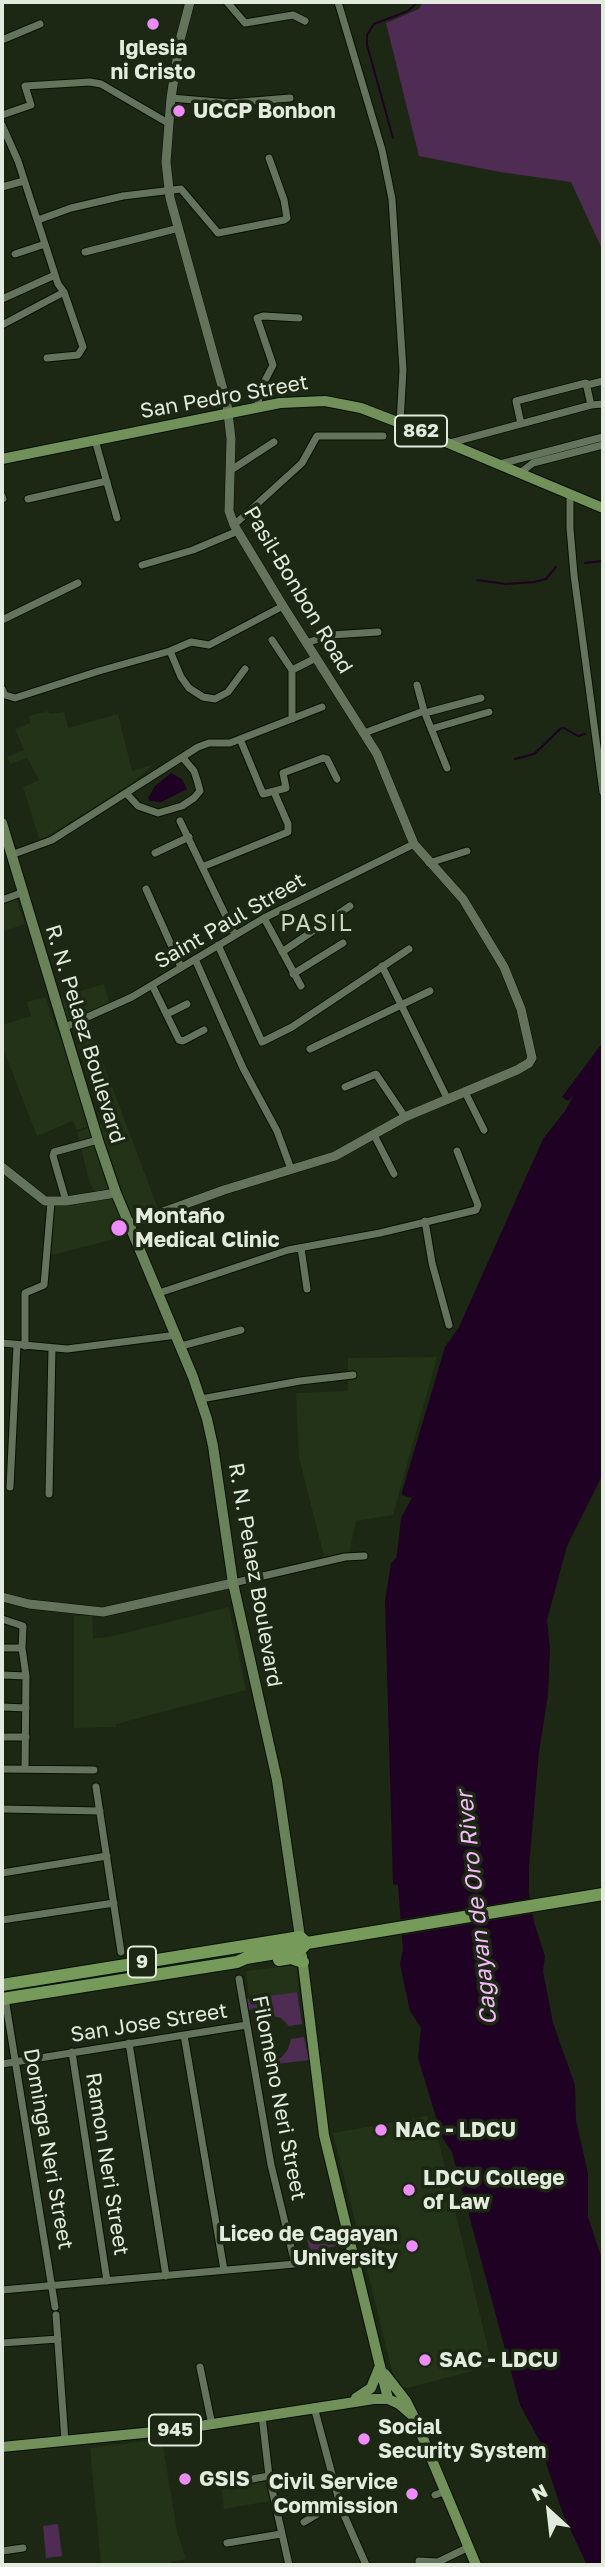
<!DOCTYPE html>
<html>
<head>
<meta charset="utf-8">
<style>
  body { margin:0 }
  #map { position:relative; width:605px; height:2567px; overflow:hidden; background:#1c2813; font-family:"Golos Text",sans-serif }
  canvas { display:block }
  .frame { position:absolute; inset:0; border:4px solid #e2ebdd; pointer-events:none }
  .north { position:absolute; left:514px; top:2476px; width:70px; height:70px; -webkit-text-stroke:5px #1c2813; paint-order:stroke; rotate:333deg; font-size:19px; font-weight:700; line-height:28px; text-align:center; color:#e2ebdd }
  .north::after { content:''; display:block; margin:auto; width:24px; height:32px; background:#e2ebdd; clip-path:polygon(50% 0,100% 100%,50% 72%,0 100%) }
</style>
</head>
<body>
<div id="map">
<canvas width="605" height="2567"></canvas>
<div class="frame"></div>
<div class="north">N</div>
</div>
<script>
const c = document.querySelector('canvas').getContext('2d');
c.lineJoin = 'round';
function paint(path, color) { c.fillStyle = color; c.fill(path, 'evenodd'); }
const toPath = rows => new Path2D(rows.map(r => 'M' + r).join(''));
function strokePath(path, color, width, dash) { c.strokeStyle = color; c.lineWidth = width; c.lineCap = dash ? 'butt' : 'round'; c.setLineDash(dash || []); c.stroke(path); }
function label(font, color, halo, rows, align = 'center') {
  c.font = font + ' "Golos Text",sans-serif'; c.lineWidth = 7; c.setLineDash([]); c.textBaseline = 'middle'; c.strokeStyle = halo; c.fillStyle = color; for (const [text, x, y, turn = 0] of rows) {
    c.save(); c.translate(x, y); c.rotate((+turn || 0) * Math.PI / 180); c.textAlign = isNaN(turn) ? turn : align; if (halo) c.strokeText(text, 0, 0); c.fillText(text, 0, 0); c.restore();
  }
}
const built = toPath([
  [48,711,49,714,64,712,68,728,118,714,132,771,154,764,132,783,40,841,23,787,39,780,27,758,10,764,7,757,24,750,15,729,30,723,29,716],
  [16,898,25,924,2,932,2,903],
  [104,984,110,1005,68,1024,61,997],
  [45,997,93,1125,77,1130,73,1121,37,1136,2,1046,2,1025,31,1016,27,1002],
  [88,1024,159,1211,125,1222,130,1232,118,1238,48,1256,52,1203,95,1192,89,1180,77,1132,104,1123,73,1030],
  [437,1357,393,1515,356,1521,349,1554,325,1560,299,1458,296,1393,348,1391,348,1358],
  [229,1607,246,1690,116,1724,116,1727,74,1728,74,1616,92,1616,93,1638,109,1637],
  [296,1965,299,1992,249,1999,246,1971],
  [427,2116,440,2146,492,2366,407,2388,399,2386,394,2379,333,2133],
  [162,2439,177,2531,186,2559,170,2562,170,2565,101,2565,90,2448],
  [264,2471,270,2501,224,2509,221,2488,239,2485,238,2477]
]);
const green = toPath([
  [423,2,603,2,603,251,571,182,500,172,419,156,386,23,419,9],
  [297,1992,302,2024,289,2026,281,2018,263,2014,262,2008,248,2010,246,1999],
  [304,2037,309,2060,270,2065,270,2063,282,2057,288,2049,291,2039],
  [336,2228,340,2245,310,2252,306,2235],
  [58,2524,62,2556,46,2558,43,2526]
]);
const water = toPath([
  [171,773,182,779,187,789,161,802,150,801,148,798,155,786],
  [603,1042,603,1474,567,1546,547,1620,550,1649,548,1695,539,1752,529,1867,529,1893,534,1922,545,1956,543,1971,553,2023,575,2085,576,2120,588,2174,588,2217,603,2262,603,2565,587,2565,563,2514,547,2466,543,2447,520,2405,452,2152,442,2137,418,2058,421,2028,410,2011,400,1964,403,1950,398,1885,393,1884,385,1601,391,1563,396,1558,398,1546,401,1518,412,1498,402,1495,402,1492,445,1347,459,1327,543,1139,565,1111,574,1095,568,1101,562,1097]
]);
const pier = toPath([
  [533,1898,536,1913,398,1936,397,1920]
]);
const stream = toPath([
  [393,138,367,45,367,35,374,24,408,11,418,2],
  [585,563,603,561],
  [477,580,506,584,534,582,546,579,556,567],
  [515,759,534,754,560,729,564,728,578,736,585,734]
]);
const minor = toPath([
  [227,2,245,23,293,15,305,21],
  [338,2,382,150,392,199,403,370,400,423],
  [2,40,40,24],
  [171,98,229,103,290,98],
  [2,115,31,105,25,86,90,82,101,84,168,123],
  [2,125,18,161,58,284,64,292,83,347,78,355,47,358],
  [2,187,24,181],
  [38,220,71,208,123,196,181,189,218,233,284,220,287,218,284,200,269,158],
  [85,252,179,228],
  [15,254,45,244],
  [2,299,55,275],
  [2,325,64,292],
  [587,385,603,381],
  [258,408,259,392,273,365,257,318,263,316,299,318],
  [521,424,516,401,586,383,591,405],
  [95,440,117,518],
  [450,443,591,405,603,404],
  [500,464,603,437],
  [231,470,274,442],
  [520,473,533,463,603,445],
  [570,494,570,528,574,575,603,792],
  [2,496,3,499],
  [28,499,107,481],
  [234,525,302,463,317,436,383,436],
  [142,565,193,550,238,531],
  [2,620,78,583],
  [272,640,292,670],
  [306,643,331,635,378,632],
  [170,651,191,642,209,645,283,606],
  [417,685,424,711,447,768],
  [2,689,5,695,15,698,99,671,170,651,181,677,189,688,203,697,215,699,228,692,245,669],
  [425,713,481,698],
  [292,719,292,670,316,658],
  [431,729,489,712],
  [364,733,424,711],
  [240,739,263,794,286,788,283,773,323,758,327,759,337,779],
  [126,793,138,806,158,813,182,806,194,798,200,791,197,780,194,771,183,758],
  [180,821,235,935],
  [155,853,189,837],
  [11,855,52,840,198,747,209,743,230,743,322,707],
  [429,863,467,851],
  [202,867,288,832,288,824,274,792],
  [146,889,181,967],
  [2,900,21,893],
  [264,918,301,986],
  [218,945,262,1042,292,1027,409,949],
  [282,952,350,906],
  [195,959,243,1068,277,1131,291,1169],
  [382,966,448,1100],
  [293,974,343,943],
  [152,985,179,1040,183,1041,204,1030],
  [167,1014,187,1004],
  [63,1028,132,997,264,918,414,844],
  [310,1049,430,991],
  [345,1087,376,1074,405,1117],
  [465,1092,484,1130],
  [374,1135,394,1174],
  [66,1201,53,1156,54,1152,98,1140],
  [425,1221,432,1263,449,1325],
  [301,1248,307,1289],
  [159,1293,288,1250,380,1233,476,1210,478,1205,457,1151],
  [2,1343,67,1349,177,1335],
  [25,1346,25,1293,44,1285,51,1202],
  [181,1346,241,1330],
  [201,1399,300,1381,353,1375],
  [10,1487,17,1345],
  [49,1494,52,1348],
  [233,1583,345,1557,364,1556],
  [2,1619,23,1626,22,1648,26,1676,2,1675],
  [2,1648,22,1648],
  [2,1707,26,1708],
  [2,1737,26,1737],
  [2,1769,94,1770],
  [25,1769,26,1676],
  [96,1787,121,1952],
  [2,1809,100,1811],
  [2,1873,107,1856],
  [2,1920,114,1903],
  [239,1979,271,2165,295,2264],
  [5,1998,55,2307],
  [184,2035,224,2270],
  [129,2043,166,2276],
  [72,2052,107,2281],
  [2,2064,247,2025],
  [2,2290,295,2264,352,2252],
  [56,2315,65,2441],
  [2,2343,58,2339],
  [200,2367,212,2425],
  [314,2407,341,2508,366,2565],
  [262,2416,269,2476,289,2565],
  [241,2481,269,2476],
  [435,2495,446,2491],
  [304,2522,321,2512,341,2508],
  [227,2543,281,2534],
  [2,2551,23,2548],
  [419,2561,438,2562,469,2547]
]);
const tertiary = toPath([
  [2,1167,45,1201,66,1201,116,1193],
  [130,1224,224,1190,335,1156,405,1117,517,1070,529,1063,532,1058,521,1009,504,967,463,899,414,844,377,754,283,606,234,525,229,511,231,439,227,404,170,198,166,162,171,98,180,40,190,2],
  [2,1597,29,1604,103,1612,233,1583]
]);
const secondary = toPath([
  [2,823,98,1140,116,1193,193,1377,207,1419,213,1446,233,1583,277,1780,300,1937]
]);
const primary = toPath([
  [2,459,280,403,325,401,361,408,400,423,603,508],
  [302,1956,324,2135,388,2399],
  [385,2374,406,2401,414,2417,476,2565],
  [356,2398,371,2388,379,2368],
  [2,2447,174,2430,374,2399,388,2399,399,2404,414,2417]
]);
const trunk = toPath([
  [279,1960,291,1958,303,1962],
  [2,1985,300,1937,307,1943],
  [2,1999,237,1962,246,1958,301,1949,307,1943,603,1894]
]);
const markers = [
  [153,24,7,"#ed8cfa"],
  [179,111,7,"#ed8cfa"],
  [119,1228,9,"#ed8cfa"],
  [381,2130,7,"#ed8cfa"],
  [409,2190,7,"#ed8cfa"],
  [412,2246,7,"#ed8cfa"],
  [425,2360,7,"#ed8cfa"],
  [364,2439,7,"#ed8cfa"],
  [185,2479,7,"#ed8cfa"],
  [412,2494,7,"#ed8cfa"]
];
const shields = [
  [421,431,52],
  [142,1962,28],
  [175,2430,52]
];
const shieldNames = [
  ["862",421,431],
  ["9",142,1962],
  ["945",175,2430]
];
const poiNames = [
  ["Iglesia",153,48,"center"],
  ["ni Cristo",153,72,"center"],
  ["UCCP Bonbon",193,111],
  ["Montaño",135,1216],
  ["Medical Clinic",135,1240],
  ["NAC - LDCU",395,2130],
  ["LDCU College",423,2178],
  ["of Law",423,2202],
  ["Liceo de Cagayan",398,2234,"right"],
  ["University",398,2258,"right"],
  ["SAC - LDCU",439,2360],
  ["Social",378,2427],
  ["Security System",378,2451],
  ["GSIS",199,2479],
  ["Civil Service",398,2482,"right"],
  ["Commission",398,2506,"right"]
];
const streetNames = [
  ["San Pedro Street",224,397,-10],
  ["Pasil-Bonbon Road",298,590,59],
  ["Saint Paul Street",230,921,-30],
  ["R. N. Pelaez Boulevard",85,1034,73],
  ["R. N. Pelaez Boulevard",255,1575,80],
  ["San Jose Street",149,2023,-9],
  ["Filomeno Neri Street",279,2098,79],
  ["Dominga Neri Street",48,2149,80],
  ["Ramon Neri Street",107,2164,81]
];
const neighbourhoodNames = [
  ["PASIL",317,924]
];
const waterNames = [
  ["Cagayan de Oro River",477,1908,-96]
];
paint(built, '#233317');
paint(green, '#4e2c53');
paint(water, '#1f0124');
paint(pier, '#1c2813');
strokePath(stream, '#1f0124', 2);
strokePath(minor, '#061101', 9);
strokePath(tertiary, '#061101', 10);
strokePath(secondary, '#061101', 12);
strokePath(primary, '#061101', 12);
strokePath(trunk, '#061101', 14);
strokePath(minor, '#64735b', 7);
strokePath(tertiary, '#64735b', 9);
strokePath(secondary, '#6a825a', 10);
strokePath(primary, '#71905a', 10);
strokePath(trunk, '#759a5a', 12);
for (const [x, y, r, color] of markers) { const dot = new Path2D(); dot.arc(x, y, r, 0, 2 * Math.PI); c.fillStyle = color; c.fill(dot); strokePath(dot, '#1c2813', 2.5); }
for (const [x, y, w] of shields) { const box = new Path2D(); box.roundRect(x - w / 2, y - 15.5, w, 31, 5); c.fillStyle = '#1c2813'; c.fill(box); strokePath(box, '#e2ebdd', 2); }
label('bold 19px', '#e2ebdd', null, shieldNames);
label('bold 21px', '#e2ebdd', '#1c2813', poiNames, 'left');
label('21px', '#e2ebdd', '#1c2813', streetNames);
c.letterSpacing = '2px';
label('23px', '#c7d7bc', '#1c2813', neighbourhoodNames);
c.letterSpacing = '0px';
label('italic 23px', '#f5bafc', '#1c2813', waterNames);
</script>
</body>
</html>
